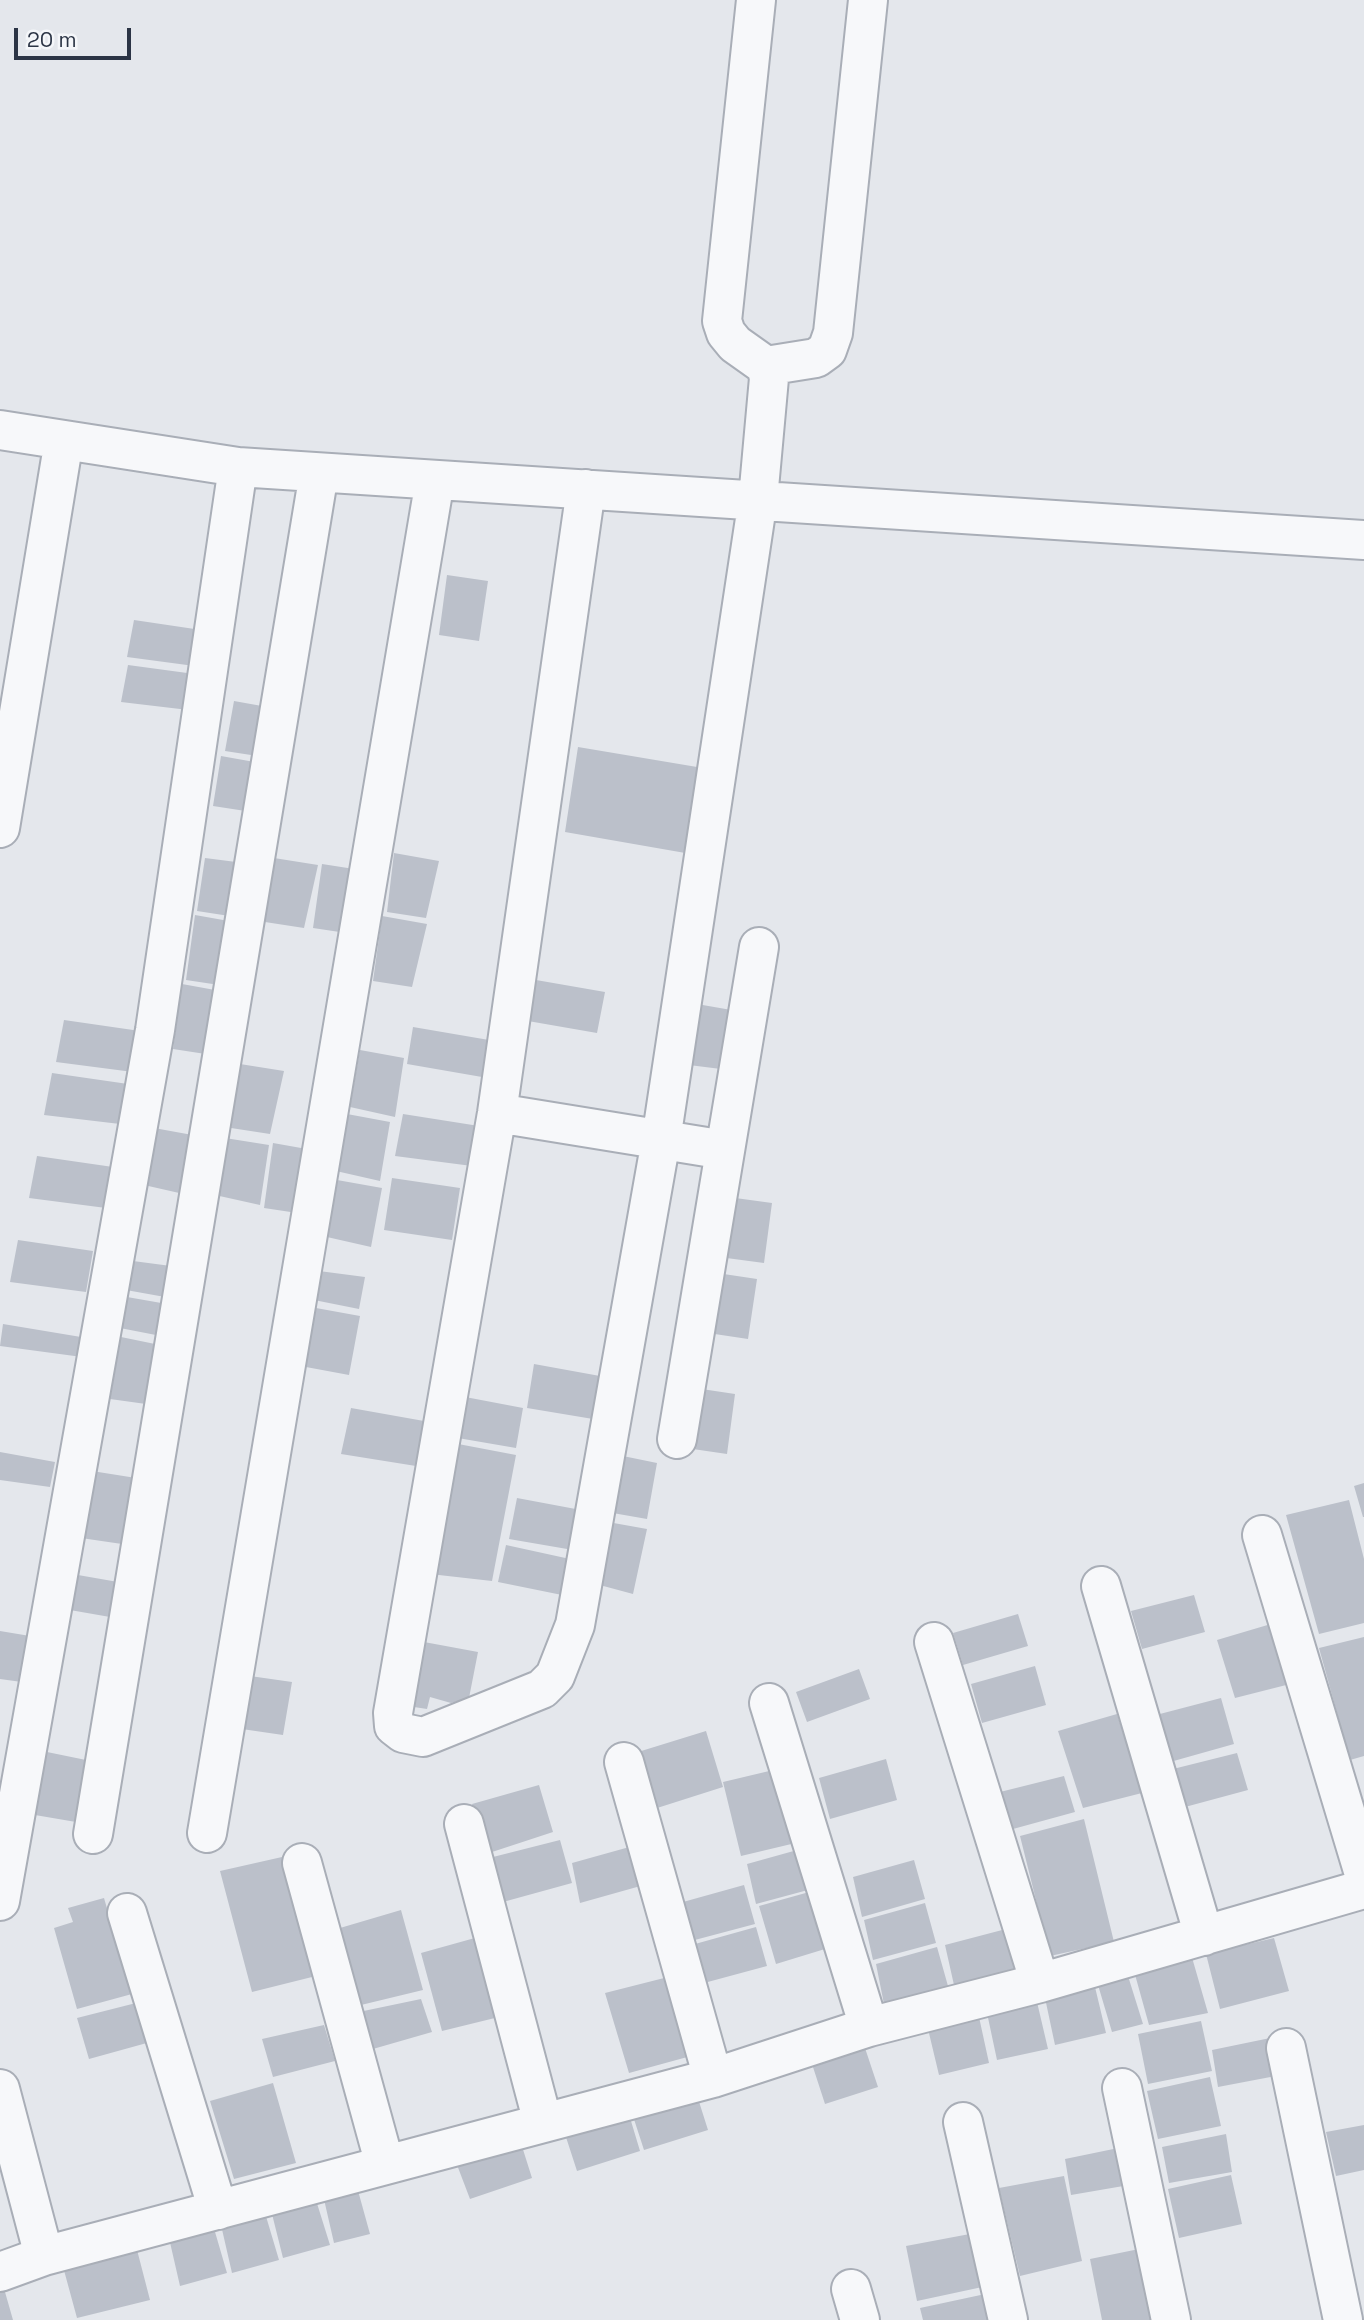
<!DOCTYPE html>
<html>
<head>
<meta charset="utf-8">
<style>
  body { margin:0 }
  #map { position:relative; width:1364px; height:2320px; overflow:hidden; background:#e4e7ec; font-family:"Space Grotesk",sans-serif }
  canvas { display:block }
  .scale { position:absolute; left:14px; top:28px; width:117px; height:32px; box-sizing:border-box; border:4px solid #2b3445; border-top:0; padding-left:9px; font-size:21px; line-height:24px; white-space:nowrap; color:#2b3445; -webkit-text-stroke:5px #f4f6f9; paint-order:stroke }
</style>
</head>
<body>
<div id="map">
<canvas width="1364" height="2320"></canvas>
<div class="scale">20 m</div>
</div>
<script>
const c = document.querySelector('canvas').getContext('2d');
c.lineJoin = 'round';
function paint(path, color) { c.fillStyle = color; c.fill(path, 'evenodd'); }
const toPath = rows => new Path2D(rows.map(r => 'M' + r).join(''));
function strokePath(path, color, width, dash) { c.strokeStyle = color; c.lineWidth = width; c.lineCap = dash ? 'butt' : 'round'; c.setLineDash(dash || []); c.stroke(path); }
const building = toPath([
  [447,575,488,581,479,641,439,635],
  [134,620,208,631,202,667,127,657],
  [128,665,202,675,197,711,121,702],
  [234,701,273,708,264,757,225,751],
  [578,747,703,768,691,854,565,832],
  [221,756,260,763,252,812,213,806],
  [394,853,439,861,426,918,387,912],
  [205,858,244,863,236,917,197,911],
  [274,858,318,865,304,928,265,922],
  [322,864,367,871,353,934,313,928],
  [195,915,240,923,226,986,186,980],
  [382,916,427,924,412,987,373,981],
  [536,980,605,992,597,1033,528,1021],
  [182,984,226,992,212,1055,173,1049],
  [697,1004,737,1011,729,1070,689,1065],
  [64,1020,140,1031,133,1072,56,1062],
  [413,1027,489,1040,482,1077,407,1064],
  [360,1050,404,1058,395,1117,350,1107],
  [240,1064,284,1071,270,1134,231,1128],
  [52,1073,128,1084,120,1124,44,1115],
  [347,1114,390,1122,380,1181,336,1171],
  [403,1114,479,1126,472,1166,395,1156],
  [154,1128,198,1136,188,1195,144,1185],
  [225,1138,269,1145,260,1205,215,1195],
  [273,1143,318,1151,304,1214,264,1208],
  [37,1156,113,1167,106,1208,29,1198],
  [392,1178,460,1188,452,1240,384,1230],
  [337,1180,382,1188,371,1247,327,1237],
  [728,1197,772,1203,764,1263,719,1257],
  [18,1240,93,1251,86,1292,10,1282],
  [133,1261,171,1266,165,1297,126,1290],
  [319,1271,365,1277,359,1309,314,1300],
  [717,1273,757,1279,748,1339,708,1333],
  [127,1297,167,1304,161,1336,120,1328],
  [316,1308,360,1316,349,1375,306,1367],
  [3,1324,87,1338,82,1357,0,1346],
  [121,1337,155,1344,146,1404,110,1399],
  [534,1364,600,1376,593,1419,527,1408],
  [695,1388,735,1394,727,1454,686,1448],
  [460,1396,523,1408,516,1448,452,1437],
  [351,1408,424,1421,416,1466,341,1454],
  [453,1443,516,1455,492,1581,430,1574],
  [0,1452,55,1462,50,1487,0,1480],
  [618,1455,657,1463,647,1519,607,1512],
  [92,1471,136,1478,122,1544,81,1538],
  [1364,1483,1364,1517,1363,1517,1354,1486],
  [517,1498,581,1510,573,1550,509,1539],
  [1349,1500,1364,1559,1364,1623,1319,1634,1286,1515],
  [608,1522,647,1529,633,1594,596,1584],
  [506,1545,570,1559,562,1595,498,1582],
  [78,1575,118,1582,110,1617,70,1610],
  [1194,1595,1205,1632,1142,1649,1131,1611],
  [1018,1614,1028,1646,963,1665,953,1633],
  [1281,1621,1298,1682,1235,1698,1217,1640],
  [0,1631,36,1637,29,1683,0,1679],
  [1364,1637,1364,1756,1350,1760,1319,1648],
  [424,1642,478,1652,469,1698,451,1703,430,1697,427,1709,414,1707],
  [1035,1666,1046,1705,982,1723,971,1684],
  [859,1669,870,1699,807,1722,796,1692],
  [243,1675,292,1682,283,1735,235,1728],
  [1221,1698,1234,1744,1170,1762,1156,1715],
  [1117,1714,1142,1793,1083,1808,1058,1731],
  [706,1731,723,1787,654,1809,638,1752],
  [47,1752,86,1760,76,1822,35,1815],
  [1237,1753,1248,1790,1185,1807,1173,1769],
  [886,1759,897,1800,830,1819,819,1778],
  [786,1767,804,1841,741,1856,723,1782],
  [1064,1776,1075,1812,1013,1829,1000,1792],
  [539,1785,553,1832,489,1853,472,1804],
  [1084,1819,1114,1942,1050,1956,1020,1836],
  [560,1840,572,1883,503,1902,493,1857],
  [633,1846,644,1885,580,1903,572,1863],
  [808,1847,819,1887,756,1904,747,1864],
  [282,1857,316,1976,252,1992,220,1871],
  [914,1860,925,1899,862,1917,853,1877],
  [744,1885,755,1924,691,1941,683,1902],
  [820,1889,838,1945,776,1964,759,1906],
  [104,1898,132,1994,77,2009,54,1928,73,1922,68,1908],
  [925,1903,936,1943,873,1960,864,1920],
  [401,1910,423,1990,361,2005,340,1928],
  [756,1927,767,1966,704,1983,695,1944],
  [1006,1929,1017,1968,954,1985,945,1945],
  [482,1936,503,2016,442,2031,421,1953],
  [1274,1938,1289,1991,1220,2009,1206,1954],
  [937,1947,948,1986,884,2004,876,1964],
  [1191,1954,1208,2013,1149,2025,1134,1971],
  [672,1976,691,2056,629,2073,605,1993],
  [1128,1976,1143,2024,1112,2032,1098,1985],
  [1095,1987,1106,2033,1055,2045,1045,1998],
  [421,1999,432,2032,366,2051,354,2013],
  [140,2002,154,2041,89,2059,77,2018],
  [1037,2002,1048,2049,997,2060,987,2013],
  [979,2017,989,2063,939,2075,928,2029],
  [1201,2021,1212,2071,1148,2084,1138,2034],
  [324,2025,335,2061,273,2077,262,2039],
  [1275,2037,1281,2075,1218,2087,1212,2050],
  [865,2048,878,2087,825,2104,812,2064],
  [1210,2077,1221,2126,1158,2139,1147,2091],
  [273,2083,296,2163,234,2179,210,2101],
  [695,2089,708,2130,644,2150,631,2110],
  [628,2111,640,2151,577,2171,564,2131],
  [1364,2125,1364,2170,1336,2176,1326,2132],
  [1226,2134,1232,2172,1169,2183,1162,2147],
  [520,2140,532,2178,470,2199,454,2157],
  [1128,2146,1135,2184,1071,2195,1065,2159],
  [1231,2175,1242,2224,1179,2238,1168,2189],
  [1064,2176,1082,2261,1020,2276,999,2188],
  [357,2187,370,2234,334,2243,323,2195],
  [315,2197,330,2245,283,2258,271,2210],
  [265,2213,279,2260,232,2273,221,2225],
  [213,2225,227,2273,180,2286,169,2238],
  [975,2233,987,2286,917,2301,906,2246],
  [136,2246,150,2300,77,2318,62,2263],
  [1149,2247,1165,2320,1102,2320,1090,2259],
  [0,2278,1,2278,13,2320,0,2320],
  [990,2293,997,2320,923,2320,920,2308]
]);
const minor = toPath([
  [766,366,816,358,827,350,833,333,868,0],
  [0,430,238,467,1364,540],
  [586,489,497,1113,393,1713,394,1726,403,1733,423,1737,542,1689,555,1676,575,1625,661,1140,758,499,769,378,766,366,735,344,726,333,722,321,756,0],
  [0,828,64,440],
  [497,1113,725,1150],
  [677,1439,759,947],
  [1262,1535,1364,1874],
  [1101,1586,1204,1936],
  [934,1642,1040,1983],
  [769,1703,869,2027],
  [624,1762,713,2078],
  [464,1824,543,2123],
  [207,1833,435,480],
  [93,1834,319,473],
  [302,1863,385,2165],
  [0,1901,155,1030,238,467],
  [127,1913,218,2210],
  [1286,2048,1343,2320],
  [1122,2088,1171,2320],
  [0,2089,44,2256],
  [963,2122,1008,2320],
  [0,2272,44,2256,713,2078,869,2027,1040,1983,1364,1889],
  [851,2289,860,2320]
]);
paint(building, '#bbc0ca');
strokePath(minor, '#a9aeb7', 42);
strokePath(minor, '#f7f8fa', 38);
</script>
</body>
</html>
